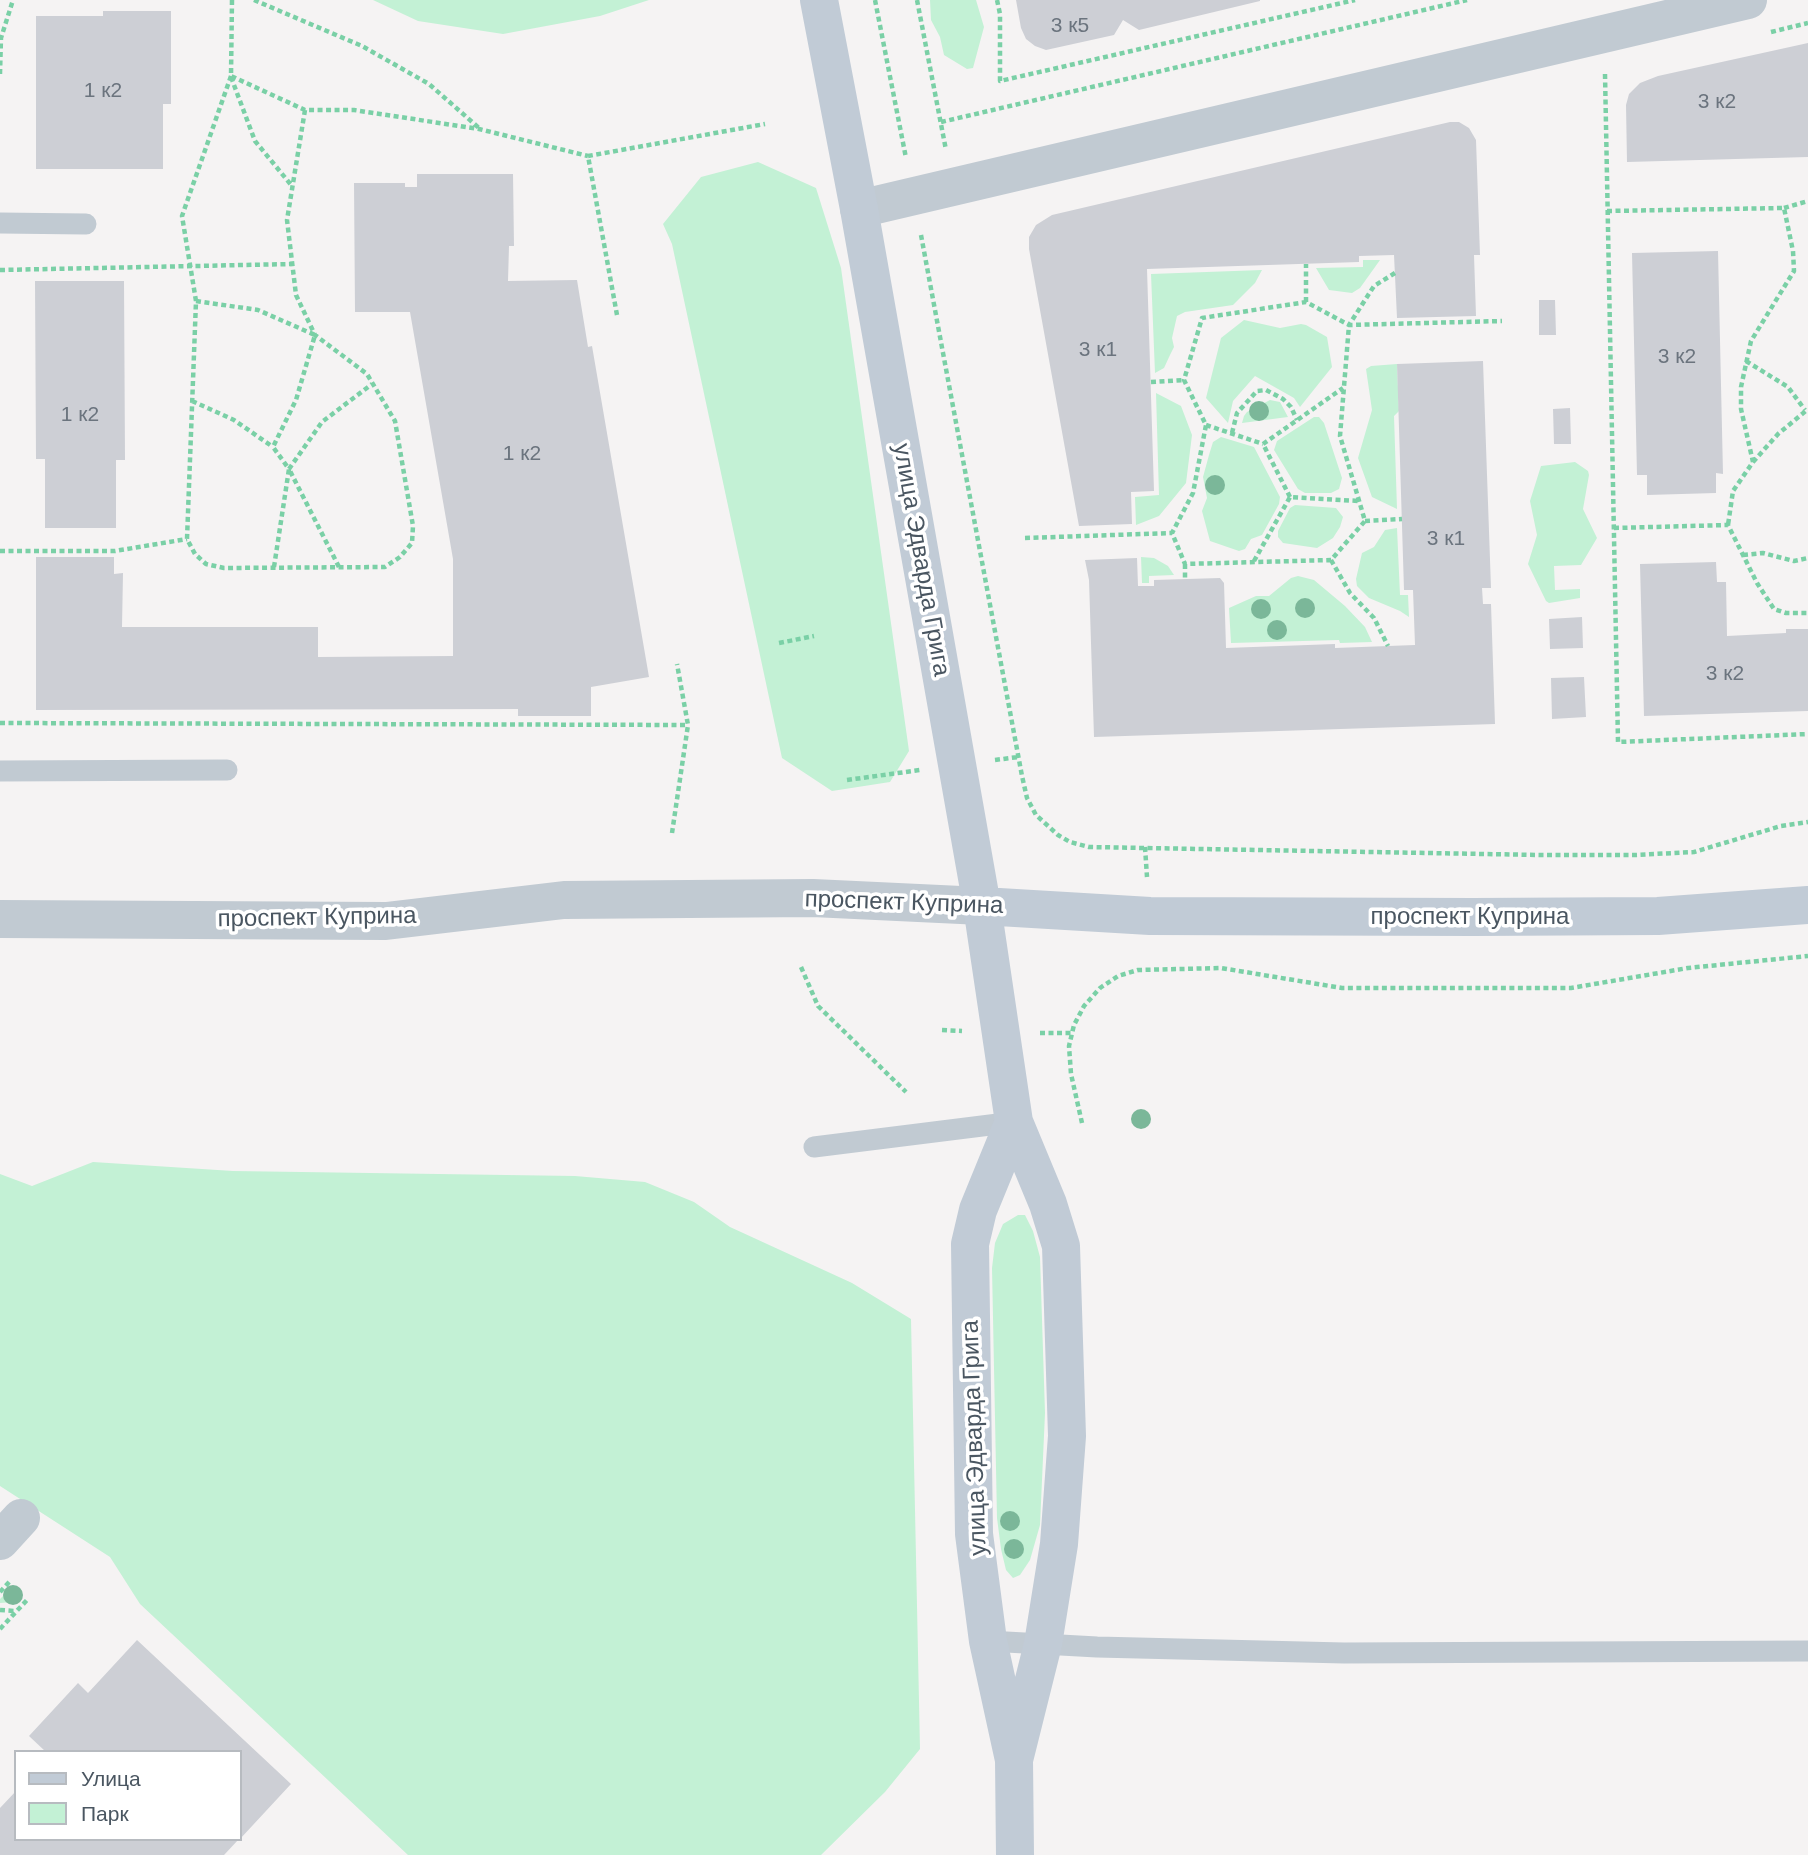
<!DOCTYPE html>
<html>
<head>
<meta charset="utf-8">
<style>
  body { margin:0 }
  #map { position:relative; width:1808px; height:1855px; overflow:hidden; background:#f5f3f3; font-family:Helvetica,sans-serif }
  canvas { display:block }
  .legend { position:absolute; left:14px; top:1750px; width:228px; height:91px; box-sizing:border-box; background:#fff; border:2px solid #b7bbc0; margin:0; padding:9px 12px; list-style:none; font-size:21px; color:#4a5661 }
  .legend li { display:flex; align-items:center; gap:14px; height:35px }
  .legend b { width:35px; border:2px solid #b7bbc0 }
</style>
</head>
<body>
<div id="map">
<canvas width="1808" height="1855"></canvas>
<ul class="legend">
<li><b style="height:9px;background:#c1cbd6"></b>Улица</li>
<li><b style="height:19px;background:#c3f1d5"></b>Парк</li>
</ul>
</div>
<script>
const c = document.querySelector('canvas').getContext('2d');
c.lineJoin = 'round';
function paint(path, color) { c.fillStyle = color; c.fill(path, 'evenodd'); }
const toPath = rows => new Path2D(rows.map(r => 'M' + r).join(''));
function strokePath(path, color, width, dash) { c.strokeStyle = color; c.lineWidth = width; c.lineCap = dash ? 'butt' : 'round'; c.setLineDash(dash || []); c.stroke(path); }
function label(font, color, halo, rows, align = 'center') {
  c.font = font + ' Helvetica,sans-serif'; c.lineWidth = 7; c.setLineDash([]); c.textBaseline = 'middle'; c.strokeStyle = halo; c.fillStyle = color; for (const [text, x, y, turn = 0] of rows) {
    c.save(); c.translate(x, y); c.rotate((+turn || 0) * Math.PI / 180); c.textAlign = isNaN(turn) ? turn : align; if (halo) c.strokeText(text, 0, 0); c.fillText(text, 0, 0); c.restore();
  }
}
const green = toPath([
  [373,0,649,0,600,16,503,34,418,21],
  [930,0,976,0,984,27,973,68,967,69,944,55,940,37,931,20],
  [758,162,816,188,841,268,909,751,890,782,832,791,782,758,672,244,663,224,701,177],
  [1363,260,1380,260,1360,288,1352,293,1329,290,1316,268,1363,267],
  [1262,270,1255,283,1233,305,1185,312,1177,316,1172,338,1174,347,1170,355,1164,368,1155,373,1151,274],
  [1244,320,1280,328,1301,324,1306,325,1327,337,1332,367,1300,407,1294,398,1255,376,1233,401,1228,423,1206,398,1221,338],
  [1397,364,1399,411,1394,416,1397,509,1372,497,1358,458,1372,410,1366,369,1371,366],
  [1156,393,1181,406,1192,435,1186,483,1159,516,1136,525,1135,497,1159,495],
  [1270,400,1280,402,1288,417,1242,423,1244,416,1247,412],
  [1314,417,1319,417,1324,423,1342,478,1339,489,1331,493,1305,493,1298,489,1274,450,1277,441],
  [1221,437,1254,447,1280,497,1279,504,1262,535,1251,539,1245,549,1239,551,1210,541,1202,511,1207,498,1203,477,1209,455,1213,442],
  [1575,462,1588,471,1589,475,1583,509,1597,538,1581,565,1554,566,1555,590,1580,589,1580,598,1549,603,1546,601,1528,564,1537,535,1530,501,1541,466],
  [1295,505,1336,508,1343,517,1340,527,1333,538,1317,548,1283,543,1278,537,1278,531,1290,508],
  [1397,528,1400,595,1408,595,1409,617,1400,611,1369,598,1357,586,1356,579,1362,553,1374,547,1385,530],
  [1141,557,1154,558,1168,566,1174,575,1149,576,1149,583,1142,583],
  [1298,576,1314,580,1345,606,1365,627,1372,642,1340,643,1339,640,1231,643,1229,608,1256,596,1269,596,1291,578],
  [93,1162,233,1171,575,1176,645,1182,694,1202,730,1227,852,1283,911,1319,920,1749,885,1792,821,1855,408,1855,140,1604,110,1557,0,1486,0,1174,32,1186],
  [1018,1215,1025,1215,1033,1231,1040,1257,1045,1413,1040,1525,1030,1560,1020,1575,1013,1578,1006,1570,1001,1549,997,1518,992,1268,995,1243,1003,1224],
  [11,1588,22,1595,15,1602,0,1603,0,1599]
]);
const building = toPath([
  [1016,0,1260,0,1260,1,1139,30,1123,20,1114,35,1046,50,1035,46,1026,39,1021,28],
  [103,11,171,11,171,104,163,104,163,169,36,169,36,16,103,16],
  [1808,43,1808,157,1627,162,1626,105,1629,94,1640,83,1658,76],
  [1450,122,1459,122,1469,128,1476,140,1480,255,1474,255,1476,316,1397,318,1394,255,1359,256,1359,262,1147,269,1154,491,1131,492,1132,524,1079,526,1029,249,1029,237,1036,225,1052,215],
  [417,174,513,174,514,246,509,246,508,281,577,280,588,347,592,346,649,677,591,687,591,716,518,716,518,709,36,710,36,557,114,557,114,574,123,573,122,627,318,627,318,657,453,656,453,559,410,312,355,312,354,183,405,183,405,187,417,187],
  [1718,251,1723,474,1716,473,1716,493,1647,495,1647,475,1637,475,1632,253],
  [35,281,124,281,125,460,116,460,116,528,45,528,45,459,36,459],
  [1539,300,1555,300,1556,335,1539,335],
  [1483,361,1491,588,1482,588,1483,604,1491,604,1495,724,1094,737,1089,580,1085,560,1137,558,1138,586,1154,586,1154,580,1220,578,1224,583,1226,648,1335,644,1335,648,1415,645,1413,590,1404,590,1397,364],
  [1570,408,1571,444,1554,444,1553,409],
  [1716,562,1717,582,1726,582,1727,636,1786,633,1786,629,1808,629,1808,711,1644,716,1640,564],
  [1582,617,1583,648,1550,649,1549,619],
  [1584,677,1586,717,1552,719,1551,678],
  [137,1640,291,1784,240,1839,240,1752,46,1752,29,1736,78,1683,88,1693],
  [16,1791,16,1839,239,1839,224,1855,0,1855,0,1808]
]);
const path = toPath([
  [232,0,231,76,305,110,354,110,479,129,588,156],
  [254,0,362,46,429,84,479,128],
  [875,0,906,158],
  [917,0,946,150],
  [997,0,1000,14,1000,81,1355,0],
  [1771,32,1808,23],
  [0,74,1,38,13,0],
  [1605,74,1618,742,1808,734],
  [231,76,182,216,196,301,187,539,195,554,206,564,224,568,385,567,400,557,412,543,413,526,395,421,367,374,315,335,296,295,287,220,305,110],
  [231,77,255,141,292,186],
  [941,122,1467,0],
  [1784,208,1808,201],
  [1607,211,1784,208,1793,251,1794,271,1751,341,1741,387,1741,409,1753,462,1733,491,1728,525],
  [921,235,1022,776,1027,798,1036,815,1058,835,1070,842,1089,847,1541,855,1635,855,1694,852,1781,826,1808,822],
  [0,270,292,264],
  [1395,273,1374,286,1349,325,1306,302,1202,318,1184,380,1206,425,1193,493,1172,533,1185,564,1331,560,1365,521,1340,436,1349,325,1502,321],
  [196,301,258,310,315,335,296,400,273,447,289,469,322,422,372,384],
  [1306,302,1306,264],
  [617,315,588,156,765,124],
  [1746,361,1788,387,1805,410],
  [1151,382,1184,380],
  [192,401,234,420,273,447],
  [1206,425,1263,444],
  [1232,433,1237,413,1257,391,1266,390,1283,399,1291,407,1297,420],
  [1753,462,1778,434,1807,410],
  [1290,497,1263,444,1343,388],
  [1365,521,1402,519],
  [1614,528,1728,525,1757,583,1774,609,1786,613,1808,613],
  [1025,538,1172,533],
  [0,551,115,551,187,539],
  [1743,555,1763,553,1794,561,1808,558],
  [1331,560,1350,593,1374,618,1388,646],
  [1254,561,1290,497,1359,501],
  [1185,564,1185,579],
  [274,567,289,469,339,567],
  [779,643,814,636],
  [0,723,688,725],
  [995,760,1018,757],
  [847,780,920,770],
  [672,833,688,725,677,664],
  [1145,847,1147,877],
  [801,967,818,1006,906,1092],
  [942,1030,962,1031],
  [1040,1033,1073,1033],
  [1082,1123,1071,1074,1069,1046,1074,1025,1084,1006,1100,988,1118,976,1138,970,1221,968,1342,988,1571,988,1688,968,1808,956],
  [0,1592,11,1580],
  [0,1610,15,1611],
  [0,1629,27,1600]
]);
const lane = toPath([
  [0,223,86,224],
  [0,771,227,770],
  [814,1147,1014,1122],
  [988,1641,1097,1647,1344,1653,1808,1651]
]);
const street = toPath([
  [859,209,1748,0],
  [0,919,386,921,564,900,813,898,982,906],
  [0,1541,21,1518]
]);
const secondary = toPath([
  [819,0,859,209,982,906,1014,1122,1048,1204,1061,1246,1067,1436,1059,1544,1043,1644,1014,1760],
  [982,906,1150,916,1473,917,1658,916,1808,905],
  [1014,1122,978,1210,970,1244,974,1534,988,1641,1014,1760,1015,1855]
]);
const trees = [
  [1259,411],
  [1215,485],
  [1305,608],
  [1261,609],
  [1277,630],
  [1141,1119],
  [1010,1521],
  [1014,1549],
  [13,1595]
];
const numberNames = [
  ["3 к5",1070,26],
  ["1 к2",103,91],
  ["3 к2",1717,102],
  ["3 к1",1098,350],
  ["3 к2",1677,357],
  ["1 к2",80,415],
  ["1 к2",522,454],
  ["3 к1",1446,539],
  ["3 к2",1725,674]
];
const streetNames = [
  ["улица Эдварда Грига",921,560,80],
  ["проспект Куприна",904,903,2],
  ["проспект Куприна",1470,917],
  ["проспект Куприна",317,918,-1],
  ["улица Эдварда Грига",975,1438,-92]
];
paint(green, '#c3f1d5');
paint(building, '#cdcfd5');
strokePath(path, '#7ad0a6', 4.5, [5, 3.5]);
strokePath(lane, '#c1cad2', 21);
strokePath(street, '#c1cad2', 38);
strokePath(secondary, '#c1cbd6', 38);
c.fillStyle = '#7bb799';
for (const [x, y] of trees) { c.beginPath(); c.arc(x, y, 10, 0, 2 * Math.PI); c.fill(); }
label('21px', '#6b747e', null, numberNames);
label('24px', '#4a5661', '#fff', streetNames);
</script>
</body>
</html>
